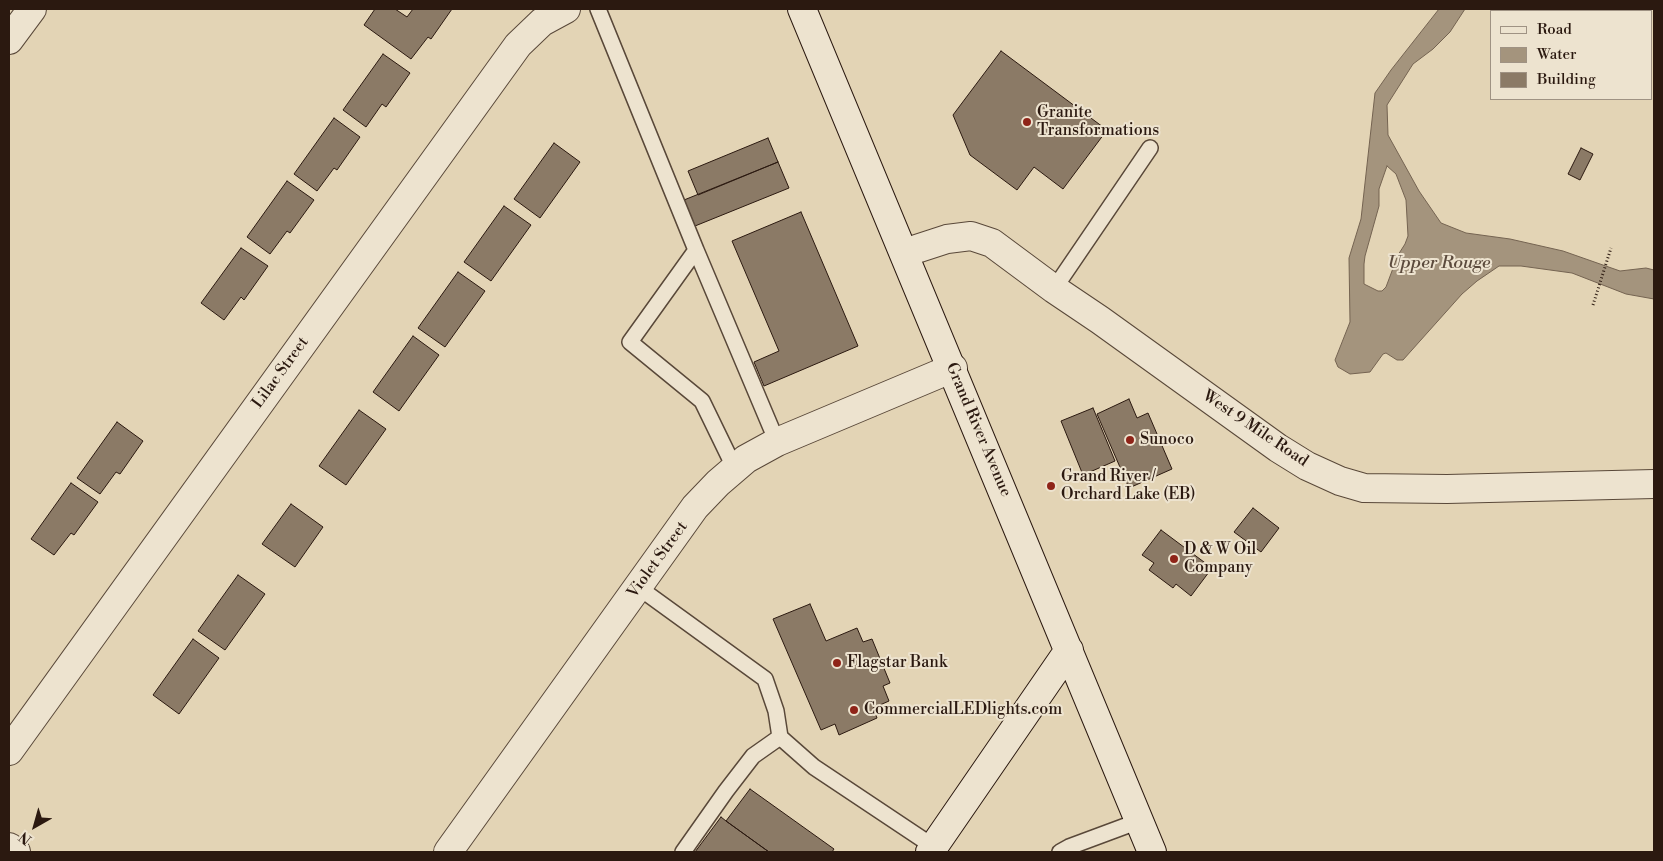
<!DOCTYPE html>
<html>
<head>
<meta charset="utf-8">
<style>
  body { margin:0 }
  #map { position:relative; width:1663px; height:861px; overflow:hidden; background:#e3d4b5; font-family:"Libre Bodoni",serif }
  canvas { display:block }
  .frame { position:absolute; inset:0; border:10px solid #2b1910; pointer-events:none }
  .legend { position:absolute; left:1490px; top:10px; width:162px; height:90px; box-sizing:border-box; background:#ede3cf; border:1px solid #9f9283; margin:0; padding:6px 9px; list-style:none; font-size:15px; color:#2b1910 }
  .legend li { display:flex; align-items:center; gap:10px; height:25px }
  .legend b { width:25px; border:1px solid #9f9283 }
  .north { position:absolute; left:10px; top:801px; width:50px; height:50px; -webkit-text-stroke:4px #ede3cf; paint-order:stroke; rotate:218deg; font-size:14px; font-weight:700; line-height:20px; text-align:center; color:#2b1910 }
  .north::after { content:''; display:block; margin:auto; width:18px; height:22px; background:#2b1910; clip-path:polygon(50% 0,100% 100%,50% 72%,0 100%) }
</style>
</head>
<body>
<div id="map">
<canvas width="1663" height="861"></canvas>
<div class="frame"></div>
<ul class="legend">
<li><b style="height:6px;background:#ede3cf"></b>Road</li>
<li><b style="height:14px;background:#a4947d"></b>Water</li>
<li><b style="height:14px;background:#8b7a66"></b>Building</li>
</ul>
<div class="north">N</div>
</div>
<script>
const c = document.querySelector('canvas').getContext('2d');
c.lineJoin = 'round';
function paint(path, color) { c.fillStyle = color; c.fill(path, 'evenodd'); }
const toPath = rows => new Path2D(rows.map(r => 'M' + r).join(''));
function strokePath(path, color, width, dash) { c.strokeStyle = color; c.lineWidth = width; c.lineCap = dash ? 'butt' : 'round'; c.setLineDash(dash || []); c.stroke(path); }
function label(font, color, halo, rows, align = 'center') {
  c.font = font + ' "Libre Bodoni",serif'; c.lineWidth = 4; c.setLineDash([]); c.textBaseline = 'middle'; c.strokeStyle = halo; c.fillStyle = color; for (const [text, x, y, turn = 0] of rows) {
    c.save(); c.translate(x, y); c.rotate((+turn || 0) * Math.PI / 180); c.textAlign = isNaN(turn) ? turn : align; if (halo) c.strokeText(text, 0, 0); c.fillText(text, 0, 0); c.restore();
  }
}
const water = toPath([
  [1439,9,1465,9,1450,32,1433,49,1413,64,1387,105,1388,135,1419,191,1441,223,1466,233,1510,239,1563,251,1620,271,1646,268,1654,270,1654,299,1626,294,1572,273,1521,266,1499,266,1477,281,1462,294,1403,360,1397,360,1386,353,1383,354,1370,372,1350,374,1338,367,1335,360,1350,322,1349,258,1361,219,1375,93,1391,70,1439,9],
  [1387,166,1396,174,1406,200,1408,236,1405,244,1398,255,1386,287,1382,291,1378,291,1364,284,1364,264,1365,256,1379,206,1379,189,1387,166]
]);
const building = toPath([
  [375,9,395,9,407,17,413,9,452,9,431,39,428,37,411,59,364,25,375,9],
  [1001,51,1107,130,1063,189,1034,167,1017,190,970,155,953,115,1001,51],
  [383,54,410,73,386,107,382,104,366,127,343,110,383,54],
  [334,118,360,137,337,170,334,168,317,191,294,174,334,118],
  [768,138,778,162,698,195,688,171,768,138],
  [554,143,580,162,540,218,514,199,554,143],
  [1581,148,1593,154,1580,180,1568,174,1581,148],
  [778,162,789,188,695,226,684,200,778,162],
  [287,181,314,200,290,233,287,231,270,254,247,237,287,181],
  [504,206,531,225,491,281,464,262,504,206],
  [801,212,858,346,764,386,754,362,779,351,732,241,801,212],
  [241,248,268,266,244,300,241,297,224,320,201,303,241,248],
  [458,272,485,291,445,347,418,328,458,272],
  [413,336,439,355,399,411,373,392,413,336],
  [1129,399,1137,418,1148,413,1172,469,1129,488,1097,414,1129,399],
  [1093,408,1115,461,1083,475,1061,421,1093,408],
  [359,410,386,429,346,485,319,466,359,410],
  [117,422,143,441,120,474,116,472,100,494,77,478,117,422],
  [71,483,98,502,74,535,71,533,54,555,31,539,71,483],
  [291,504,323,527,295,567,262,544,291,504],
  [1253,508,1279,528,1261,552,1234,532,1253,508],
  [1161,530,1212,568,1191,596,1176,584,1173,588,1149,570,1154,563,1142,555,1161,530],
  [238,575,265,594,225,650,198,631,238,575],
  [810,604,826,641,857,628,863,642,872,639,890,683,883,686,889,701,873,708,877,718,839,735,835,724,821,730,773,619,810,604],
  [193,639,219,658,179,714,153,695,193,639],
  [750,789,834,849,832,852,769,852,726,821,750,789],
  [721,817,726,821,769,852,695,852,721,817]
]);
const path = toPath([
  [1593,305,1611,248]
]);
const service = toPath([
  [598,9,696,250,630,342,702,401,735,469],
  [696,250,777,442],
  [1054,289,1150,148],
  [638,587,765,679,776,711,780,737,814,767,934,847],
  [683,852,726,791,753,756,780,737],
  [1060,852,1069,847,1139,821]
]);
const minor = toPath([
  [9,40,32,9],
  [904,253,947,239,971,236,992,243,1054,289,1100,320,1278,448,1307,466,1340,481,1364,488,1447,489,1654,484],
  [9,751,518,45,542,22,566,9],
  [9,847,16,852],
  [448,852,695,507,718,483,746,459,777,442,953,368]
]);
const secondary = toPath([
  [802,9,1152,852],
  [930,852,1069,650]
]);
const markers = [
  [1027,122,5,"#8f2418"],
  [1130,440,5,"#8f2418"],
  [1051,486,5,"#8f2418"],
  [1174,559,5,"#8f2418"],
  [837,663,5,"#8f2418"],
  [854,710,5,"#8f2418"]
];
const poiNames = [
  ["Granite",1037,113],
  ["Transformations",1037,131],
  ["Sunoco",1140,440],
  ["Grand River /",1061,477],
  ["Orchard Lake (EB)",1061,495],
  ["D & W Oil",1184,550],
  ["Company",1184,568],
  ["Flagstar Bank",847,663],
  ["CommercialLEDlights.com",864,710]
];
const streetNames = [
  ["Lilac Street",281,373,-54],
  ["West 9 Mile Road",1255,429,34],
  ["Grand River Avenue",978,430,67],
  ["Violet Street",658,560,-54]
];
const waterNames = [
  ["Upper Rouge",1439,264]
];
paint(water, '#a4947d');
strokePath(water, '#746351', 1);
paint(building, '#8b7a66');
strokePath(building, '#2b1910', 1);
strokePath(service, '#594839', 18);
strokePath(minor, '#594839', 30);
strokePath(secondary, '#2b1910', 30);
strokePath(path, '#2b1910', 3, [1, 2.5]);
strokePath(service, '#ede3cf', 15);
strokePath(minor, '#ede3cf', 28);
strokePath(secondary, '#ede3cf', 28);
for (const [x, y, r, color] of markers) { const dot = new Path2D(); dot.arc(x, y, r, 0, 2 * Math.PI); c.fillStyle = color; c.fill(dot); strokePath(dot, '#ede3cf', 2); }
label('16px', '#2b1910', '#ede3cf', poiNames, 'left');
label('16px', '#2b1910', '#ede3cf', streetNames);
label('italic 18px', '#5b4a3c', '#ede3cf', waterNames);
</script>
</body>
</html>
